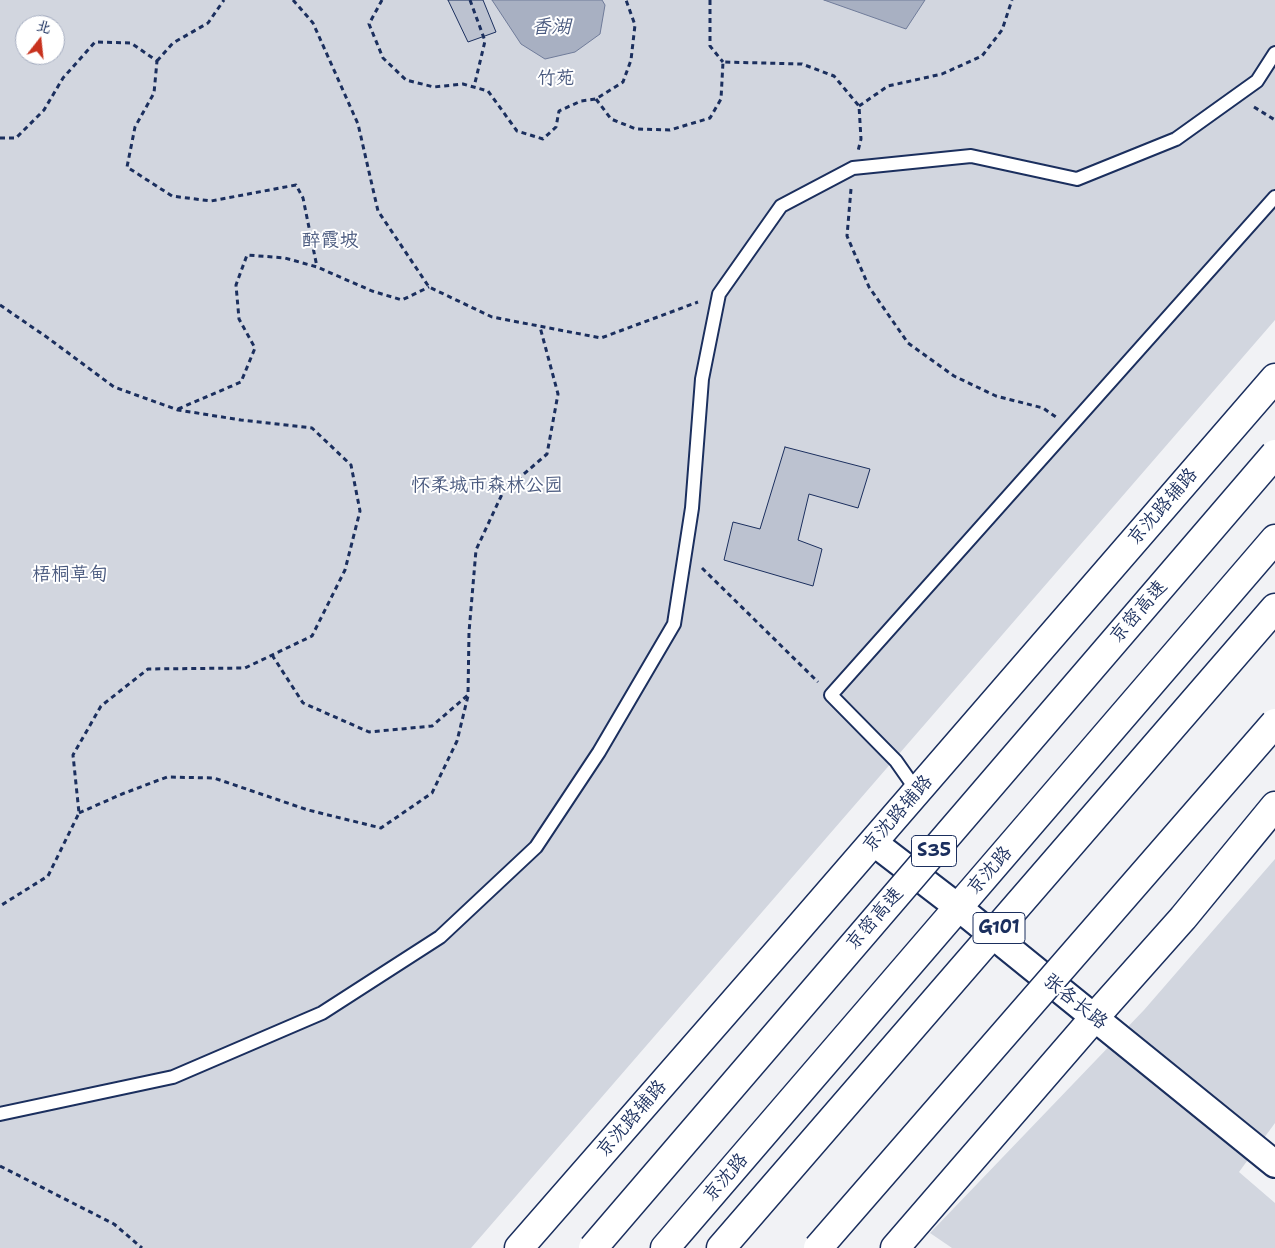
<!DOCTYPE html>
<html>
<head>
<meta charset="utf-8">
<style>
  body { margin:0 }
  #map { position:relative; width:1275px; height:1248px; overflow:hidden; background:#f1f2f5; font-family:"Shantell Sans","LXGW WenKai TC",sans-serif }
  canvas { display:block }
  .north { position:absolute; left:15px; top:15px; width:50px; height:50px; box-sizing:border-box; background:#fff; border:1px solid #a4acbf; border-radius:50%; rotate:16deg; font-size:14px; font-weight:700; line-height:20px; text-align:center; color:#1b2f5e }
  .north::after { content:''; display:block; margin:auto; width:18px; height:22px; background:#c8321e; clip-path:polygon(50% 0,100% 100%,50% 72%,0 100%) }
</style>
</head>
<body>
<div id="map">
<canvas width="1275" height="1248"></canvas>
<div class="north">北</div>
</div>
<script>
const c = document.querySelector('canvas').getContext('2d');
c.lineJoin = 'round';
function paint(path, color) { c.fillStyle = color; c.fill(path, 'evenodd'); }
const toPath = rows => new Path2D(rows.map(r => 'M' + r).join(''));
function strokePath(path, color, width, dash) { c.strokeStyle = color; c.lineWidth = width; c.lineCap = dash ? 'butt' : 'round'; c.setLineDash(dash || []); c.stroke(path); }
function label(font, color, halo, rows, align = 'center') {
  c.font = font + ' "Shantell Sans","LXGW WenKai TC",sans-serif'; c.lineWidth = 4; c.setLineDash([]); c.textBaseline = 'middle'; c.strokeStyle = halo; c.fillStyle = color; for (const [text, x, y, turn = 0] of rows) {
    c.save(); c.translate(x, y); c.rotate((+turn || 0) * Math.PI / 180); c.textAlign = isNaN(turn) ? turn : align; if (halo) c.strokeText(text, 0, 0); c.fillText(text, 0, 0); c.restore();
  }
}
const green = toPath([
  [0,0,1275,0,1275,320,471,1248,0,1248],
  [25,25,55,25,55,55,25,55],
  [1275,859,1275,1123,1239,1172,1275,1203,1275,1248,952,1248,930,1233,1144,1010]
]);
const water = toPath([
  [492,0,602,0,605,5,600,34,575,52,545,59,521,44,492,0],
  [824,0,925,0,906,29,824,0]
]);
const building = toPath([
  [448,0,483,0,496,32,468,42,448,0],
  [785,447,870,469,858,508,809,494,798,540,822,549,813,586,724,560,733,522,760,529,785,447]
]);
const path = toPath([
  [293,0,313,23,358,124,378,211,429,287,492,317,601,338,698,302],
  [382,0,369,24,383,58,406,80,434,87,463,84,488,91,517,131,543,139,556,127,559,111,581,101,596,99,623,82,631,60,635,25,626,0],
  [470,0,485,41,474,87],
  [710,0,710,46,723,62],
  [157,61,173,43,208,23,224,0],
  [596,99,611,119,636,129,670,130,710,118,721,99,723,62,802,64,834,76,859,106,861,139,858,151],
  [859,106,888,86,942,74,982,56,1002,30,1012,0],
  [1254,107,1275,120],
  [0,138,16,138,44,110,63,78,95,42,131,43,157,61,154,93,135,127,127,167,172,196,211,201,296,185,303,198,317,267],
  [851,189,847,236,869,287,908,343,954,376,996,396,1043,408,1056,417],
  [0,305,48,338,114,387,178,410,241,420,312,428,351,465,360,511,345,570,312,636,245,668,148,669,101,706,73,755,79,813,48,876,0,906],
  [178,409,241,382,255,348,239,319,236,285,247,255,285,258,317,267,372,291,402,300,429,287],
  [702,568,818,682],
  [272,655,303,703,369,732,432,726,468,695,469,632,476,550,503,492,547,454,558,394,540,327],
  [79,813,122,794,167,777,214,778,308,810,381,828,432,793,457,741,468,696],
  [0,1166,114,1224,142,1248]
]);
const lane = toPath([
  [917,791,896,761,831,695,1275,197],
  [0,1114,173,1077,322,1013,440,937,536,847,599,752,674,624,692,508,702,379,719,294,781,206,853,168,971,156,1077,179,1176,139,1257,81,1275,53]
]);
const street = toPath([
  [873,842,959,908,1275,1164]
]);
const secondary = toPath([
  [519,1248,789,939,1275,378],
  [895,1248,1094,1018,1183,918,1275,806]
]);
const highway = toPath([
  [665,1248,1275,539],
  [721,1248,1275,608]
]);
const highwayBridge = toPath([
  [593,1248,1275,454],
  [818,1248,1275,723]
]);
const shields = [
  [934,851,45],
  [999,928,52]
];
const shieldNames = [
  ["S35",934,851],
  ["G101",999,928]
];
const parkNames = [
  ["竹苑",556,79],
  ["醉霞坡",330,241],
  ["怀柔城市森林公园",487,486],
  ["梧桐草甸",70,575]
];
const streetNames = [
  ["京沈路辅路",1163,507,-49],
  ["京密高速",1139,612,-49],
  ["京沈路辅路",898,814,-49],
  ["京沈路",990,871,-49],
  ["京密高速",875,919,-49],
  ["张各长路",1075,1002,39],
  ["京沈路辅路",632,1119,-49],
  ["京沈路",726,1178,-49]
];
const waterNames = [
  ["香湖",551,28]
];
paint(green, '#d2d6df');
paint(water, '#a8b0c2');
strokePath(water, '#707c9a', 1);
paint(building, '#bcc2d0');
strokePath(building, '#1b2f5e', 1);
strokePath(lane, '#1b2f5e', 16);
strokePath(street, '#1b2f5e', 30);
strokePath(secondary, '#1b2f5e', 31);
strokePath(highway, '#1b2f5e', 31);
strokePath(path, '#1b2f5e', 3, [5, 4]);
strokePath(lane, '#fff', 12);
strokePath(street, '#fff', 26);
strokePath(secondary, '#fff', 28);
strokePath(highway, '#fff', 28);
strokePath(highwayBridge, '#1b2f5e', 31, []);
strokePath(highwayBridge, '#fff', 28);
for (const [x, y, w] of shields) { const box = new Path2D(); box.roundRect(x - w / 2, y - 15.5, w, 31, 4); c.fillStyle = '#fff'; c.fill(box); strokePath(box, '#1b2f5e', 1); }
label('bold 18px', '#1b2f5e', null, shieldNames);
label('19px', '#49597e', '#fff', parkNames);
label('19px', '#1b2f5e', '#fff', streetNames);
label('italic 20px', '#4c5c81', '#fff', waterNames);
</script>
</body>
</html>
